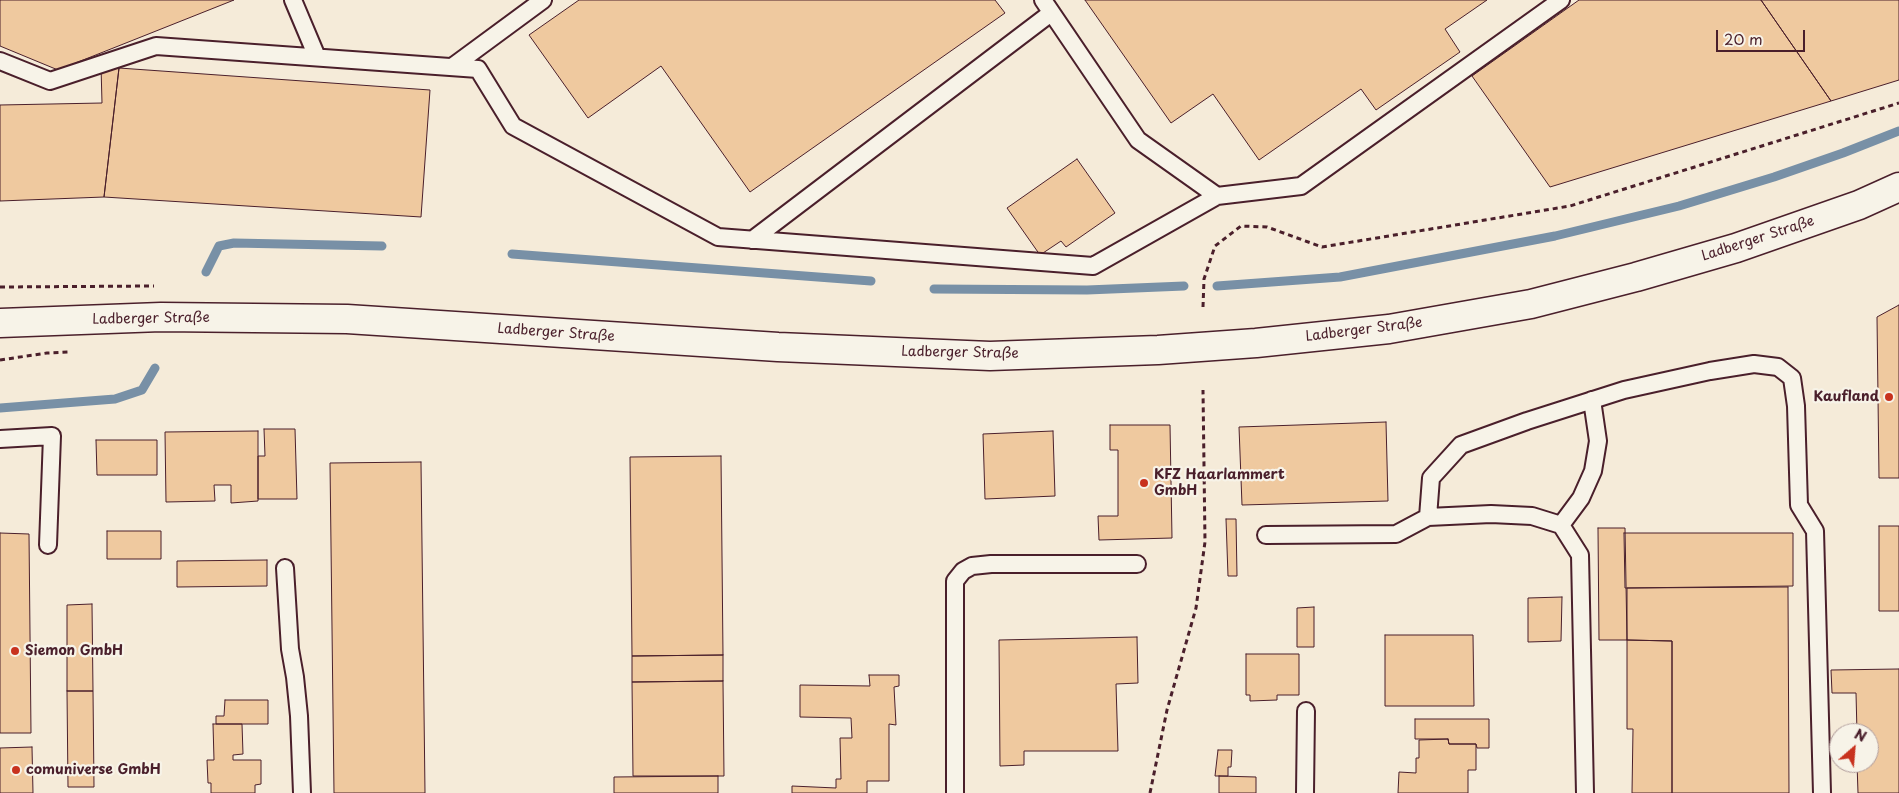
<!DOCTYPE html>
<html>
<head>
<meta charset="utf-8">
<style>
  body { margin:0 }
  #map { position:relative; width:1899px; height:793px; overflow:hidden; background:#f5ebd9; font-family:"Playpen Sans",sans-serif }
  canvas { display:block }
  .north { position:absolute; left:1829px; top:723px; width:50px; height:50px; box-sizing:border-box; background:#f7f3e8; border:1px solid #b29e9c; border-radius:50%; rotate:27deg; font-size:14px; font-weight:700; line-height:20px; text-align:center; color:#4a1f2b }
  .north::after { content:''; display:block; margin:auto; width:18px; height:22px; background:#c8321e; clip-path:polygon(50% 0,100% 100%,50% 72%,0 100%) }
  .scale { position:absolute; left:1716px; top:30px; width:89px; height:22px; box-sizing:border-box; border:2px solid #4a1f2b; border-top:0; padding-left:6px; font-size:15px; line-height:18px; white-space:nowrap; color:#4a1f2b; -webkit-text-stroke:4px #f7f3e8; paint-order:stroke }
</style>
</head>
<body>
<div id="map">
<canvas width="1899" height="793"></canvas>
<div class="north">N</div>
<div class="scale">20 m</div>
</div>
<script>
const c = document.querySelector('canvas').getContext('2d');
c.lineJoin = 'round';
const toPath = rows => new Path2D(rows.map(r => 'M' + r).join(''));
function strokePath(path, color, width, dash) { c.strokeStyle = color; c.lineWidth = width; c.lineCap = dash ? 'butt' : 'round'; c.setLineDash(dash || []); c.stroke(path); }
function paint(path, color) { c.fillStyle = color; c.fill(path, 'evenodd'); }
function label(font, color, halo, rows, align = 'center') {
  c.font = font + ' "Playpen Sans",sans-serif'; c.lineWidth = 4.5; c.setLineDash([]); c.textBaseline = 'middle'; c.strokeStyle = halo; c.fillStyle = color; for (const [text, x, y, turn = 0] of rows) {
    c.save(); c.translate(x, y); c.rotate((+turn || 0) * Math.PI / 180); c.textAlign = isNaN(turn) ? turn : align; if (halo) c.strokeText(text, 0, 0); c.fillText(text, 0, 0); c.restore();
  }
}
const stream = toPath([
  [512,254,871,281],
  [206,272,219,246,234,243,382,246],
  [1217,286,1340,277,1555,236,1679,206,1774,177,1843,153,1899,131],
  [934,289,1087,290,1184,286],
  [0,408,115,399,142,390,155,368]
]);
const building = toPath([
  [0,0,234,0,58,70,0,46,0,0],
  [579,0,995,0,1005,13,750,192,661,66,588,118,529,35,579,0],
  [1085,0,1487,0,1445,29,1460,52,1376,110,1361,89,1259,160,1213,94,1171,123,1085,0],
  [1579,0,1761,0,1831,101,1550,187,1472,76,1579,0],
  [1761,0,1899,0,1899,80,1831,101,1761,0],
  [101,66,119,68,104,197,0,201,0,105,102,103,101,66],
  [119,68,430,90,421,217,104,197,119,68],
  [1077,159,1115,213,1066,247,1061,241,1040,255,1007,208,1077,159],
  [1899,305,1899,478,1879,478,1877,317,1899,305],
  [1386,422,1388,501,1242,505,1239,427,1386,422],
  [1110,425,1170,425,1172,538,1099,540,1098,516,1118,516,1118,450,1110,450,1110,425],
  [264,429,295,429,297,499,258,499,258,456,265,456,264,429],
  [258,431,258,501,231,503,231,485,214,485,215,501,166,502,165,432,258,431],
  [1053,431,1055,496,985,499,983,434,1053,431],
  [96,440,157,440,157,475,97,475,96,440],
  [721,456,723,655,632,656,630,457,721,456],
  [421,462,425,793,334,793,330,463,421,462],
  [1226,519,1236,519,1237,576,1228,576,1226,519],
  [1879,526,1899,526,1899,611,1879,611,1879,526],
  [1598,528,1625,528,1627,640,1599,640,1598,528],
  [107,531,161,531,161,559,107,559,107,531],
  [0,533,29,534,31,733,0,733,0,533],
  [1624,533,1793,533,1793,586,1625,588,1624,533],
  [267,560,267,586,177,587,177,561,267,560],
  [1788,587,1789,793,1672,793,1672,641,1627,640,1627,588,1788,587],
  [1562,597,1561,641,1528,642,1528,598,1562,597],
  [92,604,93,691,67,691,67,605,92,604],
  [1314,607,1314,647,1297,647,1297,608,1314,607],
  [1385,635,1473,635,1474,706,1385,706,1385,635],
  [1137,637,1138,683,1116,684,1118,751,1024,751,1024,765,1000,766,999,640,1137,637],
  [1627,640,1672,641,1672,793,1632,793,1633,729,1627,729,1627,640],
  [1246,654,1299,654,1299,695,1277,695,1277,700,1250,701,1250,695,1246,695,1246,654],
  [723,655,723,681,632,682,632,656,723,655],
  [1899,669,1899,793,1858,793,1857,763,1869,763,1869,733,1857,733,1856,693,1832,693,1831,670,1899,669],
  [869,675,899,675,899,686,894,687,896,725,889,724,889,781,867,781,867,793,792,793,792,786,836,788,836,779,841,779,840,738,852,738,851,718,800,717,800,685,870,686,869,675],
  [723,681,724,776,633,776,632,682,723,681],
  [67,691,93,691,94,787,68,787,67,691],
  [225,700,268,700,268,724,216,724,216,716,224,716,225,700],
  [1415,719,1489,719,1489,748,1477,748,1476,744,1449,744,1448,739,1415,739,1415,719],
  [213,724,242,724,243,754,233,755,233,760,261,760,261,784,255,785,255,793,211,793,211,783,208,783,207,760,214,760,213,724],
  [1448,739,1449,744,1476,744,1476,770,1468,770,1468,793,1398,793,1399,772,1416,773,1416,758,1419,758,1419,740,1448,739],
  [32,747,33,793,0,793,0,748,32,747],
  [1218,750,1232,750,1231,767,1228,767,1228,776,1215,776,1218,750],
  [718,776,718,793,614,793,614,777,718,776],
  [1219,776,1256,777,1256,793,1219,793,1219,776]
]);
const path = toPath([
  [0,287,154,286],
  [1203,307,1204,279,1215,246,1241,226,1267,227,1322,247,1570,206,1899,103],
  [0,360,47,353,69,352],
  [1150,793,1167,710,1196,608,1205,542,1203,390]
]);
const service = toPath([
  [293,0,317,57],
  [1043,0,1138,140,1217,196,1301,186,1561,0],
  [0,61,50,81,156,46,478,69,513,126,718,237,1093,266,1217,196],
  [452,67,543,0],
  [752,240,1051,13],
  [0,439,52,436,48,545],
  [1428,517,1431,478,1461,445,1527,421,1624,390,1710,371,1754,364,1778,367,1792,378,1796,406,1799,505,1815,531,1822,793],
  [1561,525,1581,498,1593,471,1598,441,1592,400],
  [1266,535,1396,534,1428,517,1491,514,1532,516,1561,525,1580,555,1585,793],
  [285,568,290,649,295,677,299,716,302,793],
  [955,793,955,581,963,571,972,566,991,564,1137,564],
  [1305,793,1306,711]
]);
const secondary = toPath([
  [0,323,161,317,347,319,778,347,990,356,1158,350,1256,343,1389,329,1531,304,1636,277,1736,248,1859,205,1899,187]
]);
const markers = [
  [1889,397,5,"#c8321e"],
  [1144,483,5,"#c8321e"],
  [15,651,5,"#c8321e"],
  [16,770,5,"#c8321e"]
];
const streetNames = [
  ["Ladberger Straße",1758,239,-18],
  ["Ladberger Straße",151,319,-1],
  ["Ladberger Straße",1364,330,-7],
  ["Ladberger Straße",556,333,4],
  ["Ladberger Straße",960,353,1]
];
const poiNames = [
  ["Kaufland",1879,397,"right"],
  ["KFZ Haarlammert",1154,475],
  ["GmbH",1154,491],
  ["Siemon GmbH",25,651],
  ["comuniverse GmbH",26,770]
];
strokePath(stream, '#7890a6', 9);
paint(building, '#efc99f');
strokePath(building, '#4a1f2b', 1);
strokePath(service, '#4a1f2b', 20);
strokePath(secondary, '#4a1f2b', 31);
strokePath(path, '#4a1f2b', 3, [5, 4]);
strokePath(service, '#f7f3e8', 16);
strokePath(secondary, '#f7f3e8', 28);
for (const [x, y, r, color] of markers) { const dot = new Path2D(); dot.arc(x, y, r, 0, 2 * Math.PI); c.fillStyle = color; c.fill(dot); strokePath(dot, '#f7f3e8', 2); }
label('14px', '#4a1f2b', '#f7f3e8', streetNames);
label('bold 14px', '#4a1f2b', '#f7f3e8', poiNames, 'left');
</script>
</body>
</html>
